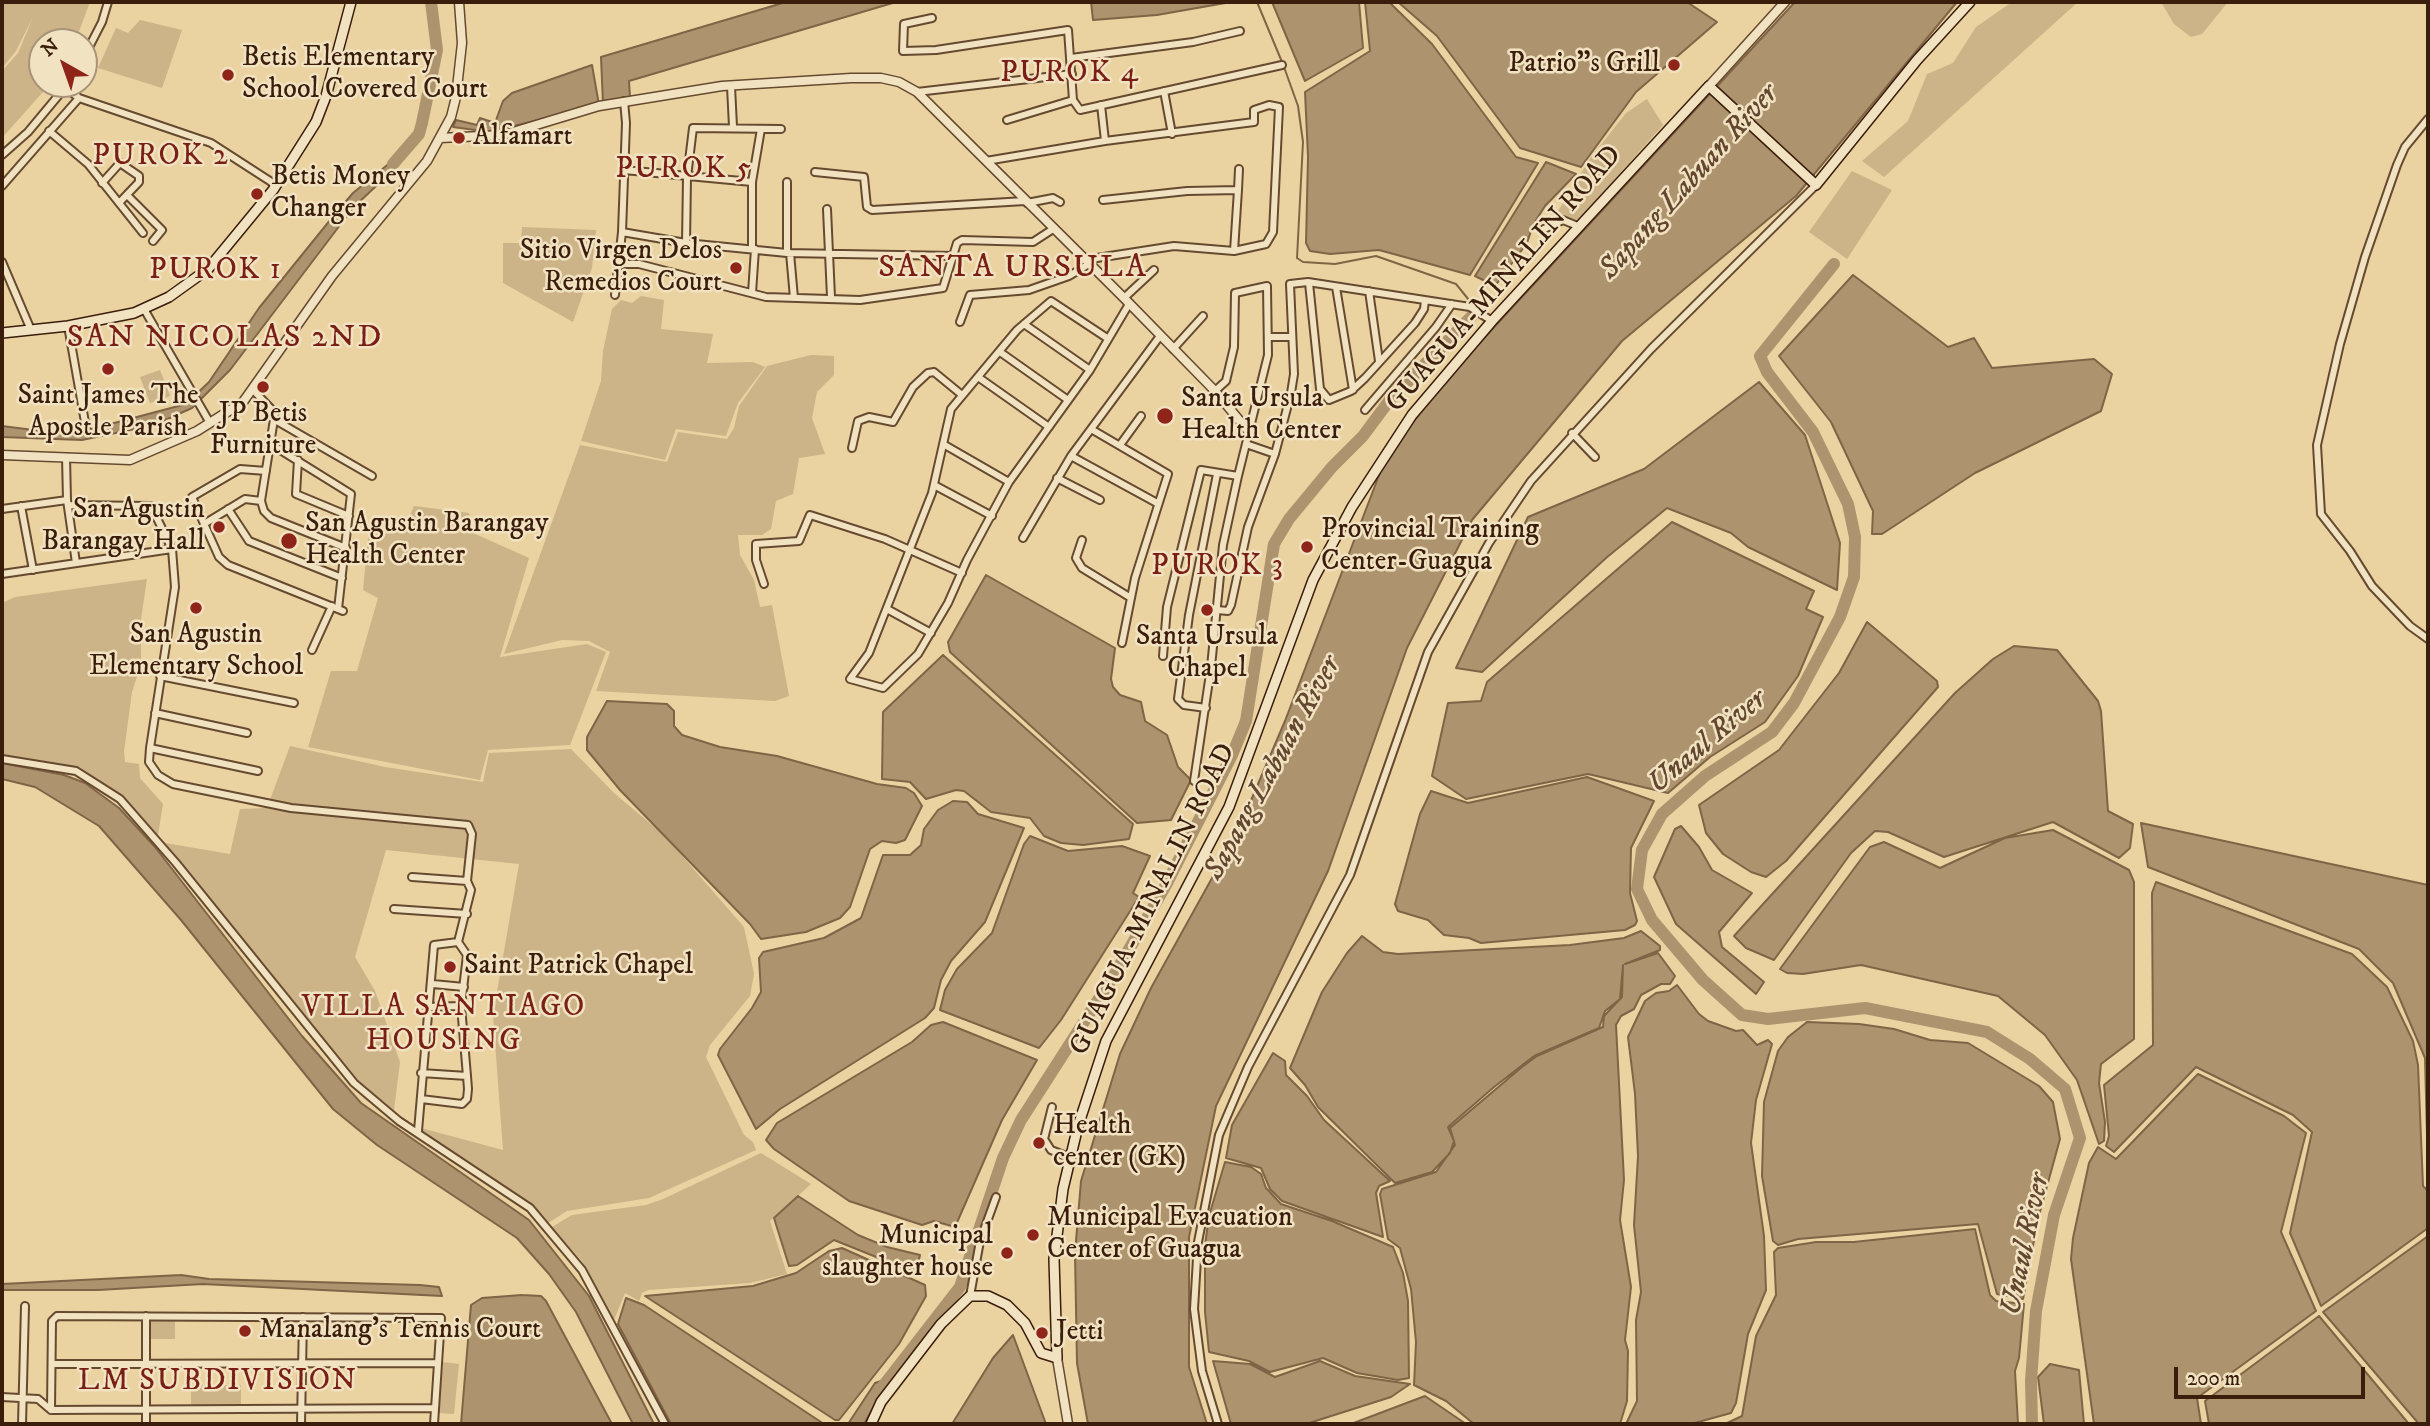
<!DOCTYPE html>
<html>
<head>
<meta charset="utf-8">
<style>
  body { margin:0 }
  #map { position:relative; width:2430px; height:1426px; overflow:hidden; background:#ead2a1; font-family:"IM FELL DW Pica",serif }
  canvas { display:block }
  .frame { position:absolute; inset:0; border:4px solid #3a1d0b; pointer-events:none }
  .north { position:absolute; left:28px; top:28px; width:70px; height:70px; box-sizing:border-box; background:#f1e2c2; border:2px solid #a89379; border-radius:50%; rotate:320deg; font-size:19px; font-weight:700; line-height:28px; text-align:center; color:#3a1d0b }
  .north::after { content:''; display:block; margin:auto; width:24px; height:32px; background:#8f2418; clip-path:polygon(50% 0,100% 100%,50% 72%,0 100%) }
  .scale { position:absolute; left:2174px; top:1367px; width:191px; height:32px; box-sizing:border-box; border:4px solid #3a1d0b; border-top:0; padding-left:9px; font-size:21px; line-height:24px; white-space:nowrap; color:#3a1d0b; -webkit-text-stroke:5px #f1e2c2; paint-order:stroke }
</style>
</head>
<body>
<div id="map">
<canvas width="2430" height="1426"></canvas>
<div class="frame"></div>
<div class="north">N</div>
<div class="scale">200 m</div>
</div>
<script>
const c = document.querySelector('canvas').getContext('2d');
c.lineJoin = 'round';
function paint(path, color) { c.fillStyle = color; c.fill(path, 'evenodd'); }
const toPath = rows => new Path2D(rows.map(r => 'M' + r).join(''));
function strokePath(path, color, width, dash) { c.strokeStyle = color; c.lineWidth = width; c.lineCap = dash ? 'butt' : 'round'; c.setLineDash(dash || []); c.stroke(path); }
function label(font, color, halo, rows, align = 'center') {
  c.font = font + ' "IM FELL DW Pica",serif'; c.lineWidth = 5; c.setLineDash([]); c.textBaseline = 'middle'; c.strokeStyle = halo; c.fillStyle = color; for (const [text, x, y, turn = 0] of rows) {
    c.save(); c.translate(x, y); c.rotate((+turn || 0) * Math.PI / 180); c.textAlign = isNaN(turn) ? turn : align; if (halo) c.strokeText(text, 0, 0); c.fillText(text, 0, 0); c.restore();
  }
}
const green = toPath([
  [2,2,90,2,75,42,42,42,42,84,50,84,2,138,2,71,18,53,33,17,16,51,2,68],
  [2012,2,2078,2,1884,177,1862,161,1908,121,1927,74,1953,63,1976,27],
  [2161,2,2228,2,2202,34,2191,37,2174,24],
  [140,20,182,30,162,88,98,68,116,28,128,33],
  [1647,99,1663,125,1574,225,1558,211,1589,160,1626,113],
  [1852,171,1892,190,1847,259,1809,232],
  [522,227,596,230,592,268,573,322,503,283,503,243,521,243],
  [641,296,664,300,661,329,713,334,707,363,753,362,765,367,738,403,726,436,676,429,665,460,581,441,601,381,603,351,612,309,621,300,632,303],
  [811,355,834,356,834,375,817,392,812,418,825,454,799,458,793,494,776,501,771,529,762,535,738,535,740,555,754,580,760,607,772,605,789,696,775,701,596,691,610,652,589,641,562,640,504,654,580,445,667,462,678,432,727,439,734,428,739,406,767,366],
  [160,370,170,396,150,403,140,377],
  [414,506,469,513,473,533,529,558,500,657,587,644,606,652,570,745,488,750,480,780,308,747,331,671,357,671,378,598,363,590,370,518,409,517],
  [147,579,141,619,141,664,132,692,124,751,125,762,139,764,140,778,163,804,158,835,122,797,80,767,2,757,2,603,15,597],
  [290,746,385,767,483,782,489,753,571,749,614,793,664,835,744,927,754,974,750,996,710,1045,706,1057,744,1135,753,1142,756,1150,649,1198,567,1211,548,1223,532,1206,502,1185,422,1133,421,1128,503,1150,493,1015,519,864,386,850,355,957,375,991,400,1062,394,1110,373,1093,360,1082,165,843,230,854,240,809,267,808],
  [761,1153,811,1184,770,1221,787,1274,750,1283,648,1290,642,1293,639,1301,625,1293,614,1320,582,1261,552,1227,572,1215,646,1205,663,1199],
  [149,1320,175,1320,175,1339,149,1339],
  [443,1362,459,1364,454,1414,438,1413],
  [191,1385,241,1385,241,1405,191,1405]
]);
const water = toPath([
  [786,2,896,2,629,81,630,97,603,104,601,57,786,2],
  [1091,2,1231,2,1157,15,1093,20,1091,2],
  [1272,2,1359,2,1363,48,1305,81,1272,2],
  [1365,2,1389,2,1432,44,1516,157,1538,163,1470,275,1379,250,1330,254,1310,251,1306,243,1308,157,1305,92,1370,51,1365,2],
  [1398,2,1687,2,1717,22,1636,92,1581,167,1520,148,1437,36,1398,2],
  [1795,2,1957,2,1796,196,1622,341,1472,520,1407,648,1328,871,1216,1106,1189,1237,1189,1367,1207,1424,1088,1424,1077,1363,1075,1253,1081,1181,1120,1054,1151,988,1237,833,1285,721,1386,457,1448,377,1795,2],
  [592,65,599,105,490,132,453,127,456,120,477,125,480,118,495,123,503,101,512,93,592,65],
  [402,153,405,156,397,166,353,208,230,370,192,408,154,425,82,440,2,437,2,426,57,433,84,431,186,404,209,382,259,308,335,214,353,193,402,153],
  [1546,162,1576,174,1545,206,1533,225,1527,243,1495,286,1475,276,1546,162],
  [1853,275,1948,347,1974,338,1992,368,2094,359,2112,374,2101,411,1975,473,1882,534,1872,534,1873,511,1831,422,1779,356,1853,275],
  [1759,382,1805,435,1840,543,1837,590,1748,547,1731,533,1667,508,1606,558,1482,672,1456,668,1528,517,1644,469,1759,382],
  [1672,522,1814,591,1806,609,1823,617,1798,676,1765,722,1710,757,1668,793,1588,774,1466,799,1432,776,1448,703,1481,701,1487,682,1672,522],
  [986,575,1115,648,1111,679,1113,687,1120,695,1141,702,1145,721,1167,735,1178,767,1191,780,1171,820,1137,823,950,652,948,642,986,575],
  [1867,622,1937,681,1938,687,1786,861,1766,877,1751,872,1723,854,1706,833,1699,805,1779,750,1839,673,1867,622],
  [2014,646,2057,650,2098,701,2101,711,2108,811,2133,824,2130,848,2119,858,2053,822,1944,857,1888,832,1875,831,1851,853,1774,960,1746,948,1734,936,1955,693,1993,659,2014,646],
  [943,655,1133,824,1129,839,1083,845,1061,843,1044,836,1030,818,991,812,964,791,956,790,926,799,910,782,882,779,883,712,943,655],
  [607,701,667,704,674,711,674,726,682,735,720,747,777,756,877,784,906,788,914,793,922,806,905,840,896,843,882,841,870,849,850,907,840,918,806,932,761,939,750,924,620,790,587,750,587,737,607,701],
  [2,763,64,775,85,783,119,808,155,847,302,1036,361,1103,529,1220,589,1296,654,1424,633,1424,576,1312,549,1274,517,1238,377,1145,333,1109,181,920,99,826,35,787,2,779,2,763],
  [1587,777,1654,801,1631,848,1630,893,1637,921,1635,925,1625,930,1481,943,1469,938,1444,935,1428,920,1398,911,1395,904,1420,814,1431,791,1468,803,1587,777],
  [953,801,967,802,978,814,1024,828,985,922,951,961,941,980,934,1008,925,1018,780,1109,756,1129,718,1055,720,1049,752,1008,761,992,759,958,763,952,824,938,861,918,883,855,910,855,921,845,924,829,938,810,953,801],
  [2141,823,2428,885,2428,1174,2425,1058,2393,983,2359,949,2148,867,2141,823],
  [1681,826,1699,847,1712,870,1752,893,1719,932,1722,947,1764,982,1756,994,1676,924,1654,877,1675,829,1681,826],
  [2053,830,2129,870,2134,882,2134,1039,2101,1064,2099,1083,2105,1122,2104,1141,2099,1144,2077,1080,2045,1035,1998,996,1861,965,1803,974,1787,973,1780,969,1870,847,1884,842,1940,868,2005,838,2053,830],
  [1030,836,1068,851,1122,846,1150,856,1133,893,1139,897,1061,1020,1039,1048,940,1010,945,990,957,969,992,933,1024,844,1030,836],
  [2156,882,2352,954,2387,987,2413,1041,2418,1065,2423,1186,2428,1191,2428,1228,2321,1306,2290,1233,2312,1132,2293,1115,2196,1067,2114,1152,2106,1146,2109,1136,2104,1085,2153,1045,2152,893,2156,882],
  [1641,931,1660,946,1660,950,1625,964,1658,953,1675,976,1670,984,1661,984,1641,995,1634,1009,1621,1016,1616,1025,1624,1180,1620,1220,1631,1287,1625,1340,1628,1351,1627,1401,1620,1424,1474,1424,1446,1401,1414,1385,1416,1342,1411,1289,1400,1248,1388,1239,1380,1194,1382,1189,1436,1172,1455,1145,1450,1128,1522,1067,1537,1056,1603,1027,1604,1016,1622,997,1623,965,1620,999,1605,1011,1599,1028,1534,1056,1494,1087,1448,1127,1454,1141,1450,1153,1432,1172,1395,1183,1318,1107,1305,1085,1290,1068,1322,992,1347,953,1362,936,1383,952,1398,954,1570,945,1624,938,1641,931],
  [1677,985,1699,1014,1708,1021,1736,1031,1743,1030,1757,1045,1768,1040,1772,1044,1756,1100,1751,1143,1764,1236,1766,1290,1748,1334,1736,1403,1731,1413,1691,1424,1626,1424,1637,1401,1636,1320,1641,1292,1634,1225,1638,1156,1635,1094,1628,1037,1645,1001,1656,993,1669,991,1677,985],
  [943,1022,1037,1060,1002,1120,955,1227,934,1221,922,1225,849,1201,774,1149,766,1140,777,1123,912,1042,931,1025,943,1022],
  [1807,1022,1859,1024,1894,1029,1930,1040,1968,1043,2039,1086,2053,1102,2060,1139,2038,1219,2023,1299,1997,1294,1978,1224,1798,1239,1778,1245,1773,1241,1762,1176,1764,1102,1778,1051,1788,1037,1807,1022],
  [1273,1053,1285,1061,1286,1075,1307,1096,1324,1120,1390,1181,1379,1186,1376,1193,1383,1237,1282,1201,1270,1189,1261,1168,1226,1158,1232,1125,1273,1053],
  [2198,1074,2284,1116,2306,1133,2281,1232,2316,1311,2197,1398,2201,1424,2094,1424,2071,1259,2073,1238,2089,1163,2098,1147,2116,1159,2198,1074],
  [1225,1162,1251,1167,1261,1174,1266,1188,1281,1204,1332,1221,1393,1247,1403,1273,1408,1301,1409,1378,1398,1380,1357,1373,1323,1358,1270,1372,1249,1361,1209,1352,1205,1312,1205,1245,1209,1216,1225,1162],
  [798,1196,858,1235,887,1247,920,1255,917,1269,911,1271,834,1240,797,1265,789,1266,774,1218,798,1196],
  [1975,1229,1990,1295,1996,1301,2024,1304,2019,1358,2015,1371,2018,1424,1725,1424,1742,1416,1756,1336,1776,1295,1774,1252,1778,1248,1816,1242,1854,1242,1975,1229],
  [2428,1236,2428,1424,2419,1424,2323,1312,2428,1236],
  [842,1248,925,1285,926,1296,899,1344,839,1420,835,1420,645,1296,753,1286,796,1273,829,1251,842,1248],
  [181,1275,209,1279,420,1285,439,1287,442,1296,203,1284,98,1290,2,1290,2,1284,181,1275],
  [522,1295,541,1296,546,1301,612,1424,461,1424,471,1305,482,1298,522,1295],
  [626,1298,644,1305,824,1424,671,1424,618,1324,626,1298],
  [2319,1316,2409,1424,2209,1424,2205,1401,2319,1316],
  [1013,1335,1046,1424,952,1424,993,1358,1013,1335],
  [1213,1361,1250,1364,1275,1377,1320,1361,1355,1376,1410,1384,1391,1397,1306,1424,1231,1424,1213,1361],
  [2050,1364,2079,1370,2084,1424,2044,1424,2038,1377,2050,1364],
  [890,1378,864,1424,848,1424,875,1383,890,1378],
  [1425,1396,1466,1424,1351,1424,1425,1396]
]);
const stream = toPath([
  [1257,2,1282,62],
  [1284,67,1298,106,1303,142,1297,258,1303,262,1335,264,1376,256,1456,284,1473,305]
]);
const river = toPath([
  [393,164,419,134,422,123,437,50,431,2],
  [1834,264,1760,356,1767,372,1813,432,1848,504,1855,537,1854,577,1840,617,1794,703,1772,732,1705,776,1662,814,1642,850,1637,889,1652,920,1703,980,1742,1015,1768,1019,1865,1008,1987,1032,2030,1059,2065,1089,2080,1138,2054,1215,2036,1311,2031,1381,2032,1424],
  [877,1394,960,1287,1003,1158,1021,1120,1116,972,1166,885,1232,755,1246,721,1274,544,1289,519,1332,467,1363,436,1389,401,1472,316,1476,308]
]);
const minor = toPath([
  [932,18,904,24,903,51,936,50,1068,30,1073,100,1080,110,1282,65],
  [84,57,102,22,108,2],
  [1071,58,1193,42,1240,31],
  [731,86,733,127],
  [66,88,79,98,211,143,276,185],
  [1164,91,1172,134],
  [917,92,1072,74],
  [1101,105,1105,141],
  [2428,119,2405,147,2397,165,2365,257,2340,344,2317,445,2321,514,2350,551,2372,586,2410,626,2428,639],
  [1007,120,1073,100],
  [49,131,88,164,143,233],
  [2,155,28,132,68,84],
  [986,161,1105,141,1254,122,1254,110,1269,105,1279,107,1273,232,1266,244,1234,251,1174,246,1084,260],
  [624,170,752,182],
  [815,172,864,177,867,207,872,210,1025,201],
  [102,183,120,163,139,176,139,182,119,203],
  [2,186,79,98],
  [1238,190,1239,169],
  [128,196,162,230,153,241],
  [1103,200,1187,191,1238,190,1234,251],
  [1027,203,1053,198,1060,202],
  [827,209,831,297],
  [1544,229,1563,220,1580,227],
  [622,232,686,243,787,253,954,256],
  [686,243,687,177,693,128,781,129],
  [752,249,752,182,761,129],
  [787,253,787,182],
  [790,253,794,298],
  [2,262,31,330],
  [620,264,639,264,766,297,860,300,943,288,957,243,962,240,1033,242,1053,229],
  [1309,283,1320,389,1329,400,1351,391,1365,378,1415,323,1424,309,1425,300],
  [1336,287,1353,390],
  [1369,291,1379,361],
  [752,293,755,249],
  [615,295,622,232,626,123,624,101],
  [1124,298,1154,270],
  [144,309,210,423],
  [960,322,970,295,1029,290,1069,276,1089,264],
  [1024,324,1090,370],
  [68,326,86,428],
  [1270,337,1292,337],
  [1107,338,1051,301,1017,330,951,409,932,493,869,653,850,679,883,688,918,654,948,603,967,560,1009,482,1090,370,1129,304],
  [1173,349,1203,316],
  [1000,352,1068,400],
  [978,377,1049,427],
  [254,391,275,413,261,501,264,511,271,518,346,548],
  [1365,410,1436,327,1452,304],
  [275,420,372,476],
  [1091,429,1168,474,1135,578,1122,643],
  [1572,433,1595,457],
  [269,443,351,494,338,609],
  [943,444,1009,482],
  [1246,444,1275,454],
  [1120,445,1141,416],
  [852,448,858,421,869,417,893,422,913,387,928,373,934,372,962,395],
  [1071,456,1157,503],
  [66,457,67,500,76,563],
  [298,460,296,494,349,516],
  [266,471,240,469,192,497,219,557,228,565,343,611],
  [1057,478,1100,500],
  [934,485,992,516],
  [68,505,151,506,172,549,175,587,150,748,149,762,158,775,173,784,291,808,468,825,472,834,467,881,471,890,458,942],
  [21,506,33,570],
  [2,509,67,500],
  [228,509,249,541,342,578],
  [204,524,245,499,261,501],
  [1023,538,1071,456,1160,336],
  [1082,540,1076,558,1082,568,1131,598],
  [2,574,172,549],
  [764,584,756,560,756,544,799,541,810,515,885,539,962,573],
  [887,609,931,633],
  [1217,610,1228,611,1231,605,1248,527,1275,454,1291,393,1294,374,1290,284,1308,282,1470,307,1492,321],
  [312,650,332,606],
  [1163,656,1167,607,1201,470,1238,476,1268,355,1267,286,1235,293,1234,347,1226,381,1215,391],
  [160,676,294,703],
  [1206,708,1184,705,1178,699,1189,615,1217,474],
  [155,713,247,733],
  [150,748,258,771],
  [2,759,76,771,120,799,176,863,354,1083,399,1121,530,1208,582,1270,665,1424],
  [1194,781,1211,667,1223,545,1238,476],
  [412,877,467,881],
  [394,909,467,914],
  [458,942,467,955,461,1006,467,1076],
  [433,984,464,987],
  [427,1007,461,1006],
  [421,1099,462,1104,467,1099,468,1089,467,1076,421,1073],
  [1052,1107,1044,1139,1051,1150,1069,1157],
  [418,1131,434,945,458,942],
  [970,1296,980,1241,996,1197],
  [146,1316,146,1424],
  [52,1364,438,1363],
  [2,1397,38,1399,51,1410],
  [51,1410,52,1321,57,1316,441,1318,434,1424],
  [51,1410,435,1408],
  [22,1424,25,1306],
  [301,1424,303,1317],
  [1218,1424,1202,1371,1194,1309,1198,1242,1219,1135,1248,1067,1350,875,1428,652,1489,543,1531,481,1651,349,1816,185]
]);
const tertiary = toPath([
  [1709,86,1785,2],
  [440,138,503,135,599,106,722,86,851,78,881,78,899,82,917,92,1124,298,1215,391,1249,432],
  [2,455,130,460,197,431,243,402,332,276,427,161,451,117,456,97,462,43,459,2],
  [1057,1358,1068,1424]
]);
const secondary = toPath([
  [2,333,68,326,134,313,169,297,208,269,273,190,316,122,326,96,351,2],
  [871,1424,881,1402,941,1324,970,1296,988,1296,1007,1305,1025,1323,1041,1353,1057,1358,1054,1259,1063,1189,1078,1126,1106,1041,1229,807,1313,580,1352,507,1412,415,1492,321,1709,86,1816,185,1917,60,1970,2]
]);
const markers = [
  [1674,65,7,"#8f2418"],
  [228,75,7,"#8f2418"],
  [459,138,7,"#8f2418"],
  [257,194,7,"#8f2418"],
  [736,268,7,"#8f2418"],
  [108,369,7,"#8f2418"],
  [263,387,7,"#8f2418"],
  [1165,416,9,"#8f2418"],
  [219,527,7,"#8f2418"],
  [289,541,9,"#8f2418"],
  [1307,547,7,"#8f2418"],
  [196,608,7,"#8f2418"],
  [1207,610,7,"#8f2418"],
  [450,967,7,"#8f2418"],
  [1039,1143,7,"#8f2418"],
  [1033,1235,7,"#8f2418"],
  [1007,1253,7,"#8f2418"],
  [245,1331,7,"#8f2418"],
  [1042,1333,7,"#8f2418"]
];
const poiNames = [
  ["Betis Elementary",242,59],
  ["School Covered Court",242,91],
  ["Patrio\"s Grill",1660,65,"right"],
  ["Alfamart",473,138],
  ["Betis Money",271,178],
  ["Changer",271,210],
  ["Sitio Virgen Delos",722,252,"right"],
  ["Remedios Court",722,284,"right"],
  ["Saint James The",108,397,"center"],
  ["Apostle Parish",108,429,"center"],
  ["Santa Ursula",1181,400],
  ["Health Center",1181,432],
  ["JP Betis",263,415,"center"],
  ["Furniture",263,447,"center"],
  ["San Agustin",205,511,"right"],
  ["Barangay Hall",205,543,"right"],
  ["San Agustin Barangay",305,525],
  ["Health Center",305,557],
  ["Provincial Training",1321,531],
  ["Center-Guagua",1321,563],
  ["San Agustin",196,636,"center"],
  ["Elementary School",196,668,"center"],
  ["Santa Ursula",1207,638,"center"],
  ["Chapel",1207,670,"center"],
  ["Saint Patrick Chapel",464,967],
  ["Health",1053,1127],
  ["center (GK)",1053,1159],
  ["Municipal Evacuation",1047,1219],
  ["Center of Guagua",1047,1251],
  ["Municipal",993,1237,"right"],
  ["slaughter house",993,1269,"right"],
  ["Manalang's Tennis Court",259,1331],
  ["Jetti",1056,1333]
];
const streetNames = [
  ["GUAGUA-MINALIN ROAD",1505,280,-49],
  ["GUAGUA-MINALIN ROAD",1154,900,-64]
];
const neighbourhoodNames = [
  ["PUROK 4",1070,75],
  ["PUROK 2",161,158],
  ["PUROK 5",684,171],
  ["PUROK 1",216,272],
  ["PUROK 3",1218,568],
  ["VILLA SANTIAGO",444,1009],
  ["HOUSING",444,1043],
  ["LM SUBDIVISION",218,1383]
];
const waterNames = [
  ["Sapang Labuan River",1690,183,-48],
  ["Unaul River",1708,743,-40],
  ["Sapang Labuan River",1274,769,-61],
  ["Unaul River",2027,1245,-78]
];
const quarterNames = [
  ["SANTA URSULA",1013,269],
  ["SAN NICOLAS 2ND",225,339]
];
paint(green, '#ccb388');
paint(water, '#ae946e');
strokePath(water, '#806446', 2);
strokePath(stream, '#806446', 2);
strokePath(river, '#ae946e', 12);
strokePath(minor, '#664a30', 10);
strokePath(tertiary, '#664a30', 11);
strokePath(secondary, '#3a1d0b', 12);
strokePath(minor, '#f1e2c2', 6);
strokePath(tertiary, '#f1e2c2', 8);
strokePath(secondary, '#f1e2c2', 9);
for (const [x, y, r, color] of markers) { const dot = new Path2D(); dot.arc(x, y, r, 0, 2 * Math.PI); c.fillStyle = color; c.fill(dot); strokePath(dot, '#f1e2c2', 2.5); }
label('28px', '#3a1d0b', '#f1e2c2', poiNames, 'left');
label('28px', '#3a1d0b', '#f1e2c2', streetNames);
c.letterSpacing = '2px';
label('30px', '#7a1f14', '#f1e2c2', neighbourhoodNames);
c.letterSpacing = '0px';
label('italic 30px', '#63472e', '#f1e2c2', waterNames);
c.letterSpacing = '2px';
label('32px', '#7a1f14', '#f1e2c2', quarterNames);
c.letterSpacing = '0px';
</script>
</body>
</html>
